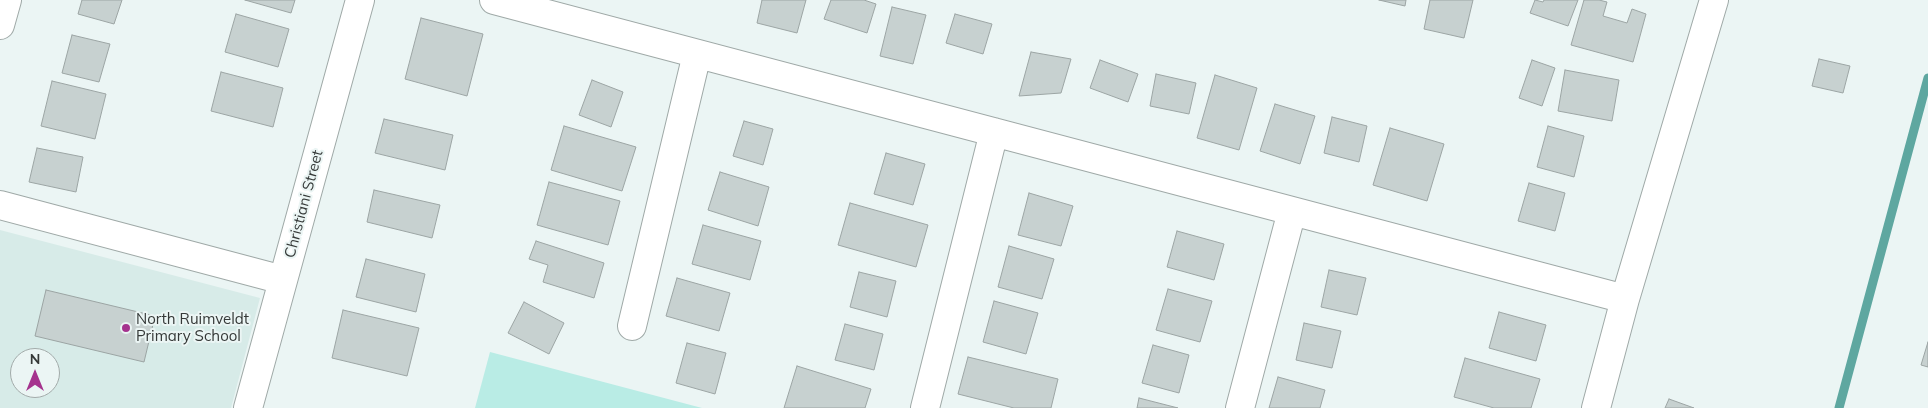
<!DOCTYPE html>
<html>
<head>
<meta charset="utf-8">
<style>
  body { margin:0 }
  #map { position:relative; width:1928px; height:408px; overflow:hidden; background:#ebf5f4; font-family:Mulish,sans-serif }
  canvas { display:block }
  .north { position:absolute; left:10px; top:348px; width:50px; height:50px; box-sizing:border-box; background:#ebf5f4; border:1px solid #a2aaa9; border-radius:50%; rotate:0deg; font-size:14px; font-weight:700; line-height:20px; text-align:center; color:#353938 }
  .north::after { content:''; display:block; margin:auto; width:18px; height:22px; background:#a5338e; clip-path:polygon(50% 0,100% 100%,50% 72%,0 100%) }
</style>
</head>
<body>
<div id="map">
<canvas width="1928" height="408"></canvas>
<div class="north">N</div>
</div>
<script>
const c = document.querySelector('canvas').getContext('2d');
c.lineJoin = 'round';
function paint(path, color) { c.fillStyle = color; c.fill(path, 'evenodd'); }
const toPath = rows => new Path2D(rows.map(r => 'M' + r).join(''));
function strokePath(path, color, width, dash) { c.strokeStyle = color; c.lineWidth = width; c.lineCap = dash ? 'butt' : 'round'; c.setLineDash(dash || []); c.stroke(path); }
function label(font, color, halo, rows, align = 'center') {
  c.font = font + ' Mulish,sans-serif'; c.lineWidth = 4; c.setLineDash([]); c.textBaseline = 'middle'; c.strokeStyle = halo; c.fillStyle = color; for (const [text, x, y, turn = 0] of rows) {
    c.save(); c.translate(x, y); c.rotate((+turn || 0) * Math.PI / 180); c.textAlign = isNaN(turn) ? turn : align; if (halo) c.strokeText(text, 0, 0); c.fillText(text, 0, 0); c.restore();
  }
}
const built = toPath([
  [0,230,260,298,231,408,0,408],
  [20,358,50,358,50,388,20,388]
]);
const green = toPath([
  [490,352,702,408,475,408]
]);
const stream = toPath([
  [1839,408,1928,78]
]);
const building = toPath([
  [82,0,122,0,114,24,78,14,82,0],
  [245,0,295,0,291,13,245,0],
  [762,0,806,0,797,33,757,23,762,0],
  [831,0,864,0,876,4,867,33,824,19,831,0],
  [1379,0,1406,0,1405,6,1379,0],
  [1430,0,1473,0,1464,38,1424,29,1430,0],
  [1535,0,1543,2,1544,0,1578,0,1568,26,1530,13,1535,0],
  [1584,0,1599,0,1607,2,1603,16,1627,23,1632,9,1646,14,1633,62,1571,45,1584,0],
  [892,7,926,15,913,64,880,56,892,7],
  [236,14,289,29,278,67,225,52,236,14],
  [955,14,992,24,983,54,946,43,955,14],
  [421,18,483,34,467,96,405,79,421,18],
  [72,35,110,44,99,82,62,73,72,35],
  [1031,52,1071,59,1061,93,1019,96,1031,52],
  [1819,59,1850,66,1843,93,1812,86,1819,59],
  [1100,60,1138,74,1128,102,1090,88,1100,60],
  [1532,60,1555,68,1542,106,1519,98,1532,60],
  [1565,70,1619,80,1612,121,1558,111,1565,70],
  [221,72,283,88,273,127,211,111,221,72],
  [1156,74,1196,83,1189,114,1150,106,1156,74],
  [1215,75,1257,88,1239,150,1197,138,1215,75],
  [592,80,623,92,611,127,579,115,592,80],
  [52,81,106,94,95,139,41,126,52,81],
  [1275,104,1315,116,1300,164,1260,151,1275,104],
  [1332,117,1367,126,1359,162,1324,153,1332,117],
  [384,119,453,135,445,170,375,153,384,119],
  [744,121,773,129,763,165,733,156,744,121],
  [564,126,636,147,622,191,551,170,564,126],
  [1548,126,1584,136,1574,177,1537,167,1548,126],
  [1390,128,1444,144,1427,201,1373,185,1390,128],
  [37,148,83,157,76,192,29,182,37,148],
  [886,153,925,164,913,205,874,194,886,153],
  [720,172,769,187,758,226,708,210,720,172],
  [549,182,620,201,608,245,537,225,549,182],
  [1529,183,1565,193,1555,231,1518,221,1529,183],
  [374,190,440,205,432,238,367,222,374,190],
  [1029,193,1073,206,1061,246,1018,235,1029,193],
  [850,203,928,225,916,267,838,245,850,203],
  [703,225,761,241,750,280,692,264,703,225],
  [1177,231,1224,244,1214,280,1167,267,1177,231],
  [536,241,604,263,594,298,543,282,548,265,529,259,536,241],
  [1009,246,1054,259,1042,299,998,287,1009,246],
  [366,259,425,274,416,312,356,297,366,259],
  [1329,270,1366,278,1357,315,1321,307,1329,270],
  [859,272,896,281,887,317,850,307,859,272],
  [677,278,730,293,719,331,666,316,677,278],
  [1168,289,1212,301,1200,342,1156,330,1168,289],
  [46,290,155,316,144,362,35,336,46,290],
  [994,301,1038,313,1026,354,983,342,994,301],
  [524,302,564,323,549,354,508,333,524,302],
  [343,310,419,328,407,376,332,358,343,310],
  [1499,312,1546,325,1536,361,1489,348,1499,312],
  [1304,323,1341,331,1332,368,1296,360,1304,323],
  [845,324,883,334,874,370,835,360,845,324],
  [1928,342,1928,367,1921,365,1928,342],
  [687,343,726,353,715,394,676,383,687,343],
  [1153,345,1189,355,1179,393,1142,383,1153,345],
  [968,357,1058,379,1051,408,1014,408,958,394,968,357],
  [1465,358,1540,379,1531,408,1494,408,1454,397,1465,358],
  [797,366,871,389,865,408,784,408,797,366],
  [1278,377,1325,390,1320,408,1269,408,1278,377],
  [1139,398,1178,408,1137,408,1139,398],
  [1669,399,1694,408,1665,408,1669,399]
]);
const street = toPath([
  [494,0,1625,299],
  [0,25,7,0],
  [0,205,283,280],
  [632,326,697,54],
  [248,408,360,0],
  [925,408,994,132],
  [1240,408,1292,211],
  [1596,408,1625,299,1714,0]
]);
const markers = [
  [126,328,5,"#a5338e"]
];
const streetNames = [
  ["Christiani Street",304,204,-75]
];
const poiNames = [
  ["North Ruimveldt",136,319],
  ["Primary School",136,336]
];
paint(built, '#d7ebe8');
paint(green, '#b9ece5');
strokePath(stream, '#5ea7a0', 9);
paint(building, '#c7d1d0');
strokePath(building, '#9ca5a4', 1);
strokePath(street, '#9fa9a7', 30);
strokePath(street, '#fff', 28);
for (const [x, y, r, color] of markers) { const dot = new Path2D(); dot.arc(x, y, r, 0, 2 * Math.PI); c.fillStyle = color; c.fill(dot); strokePath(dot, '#ebf5f4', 2); }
label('15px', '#353938', '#ebf5f4', streetNames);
label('15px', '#353938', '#ebf5f4', poiNames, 'left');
</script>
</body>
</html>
